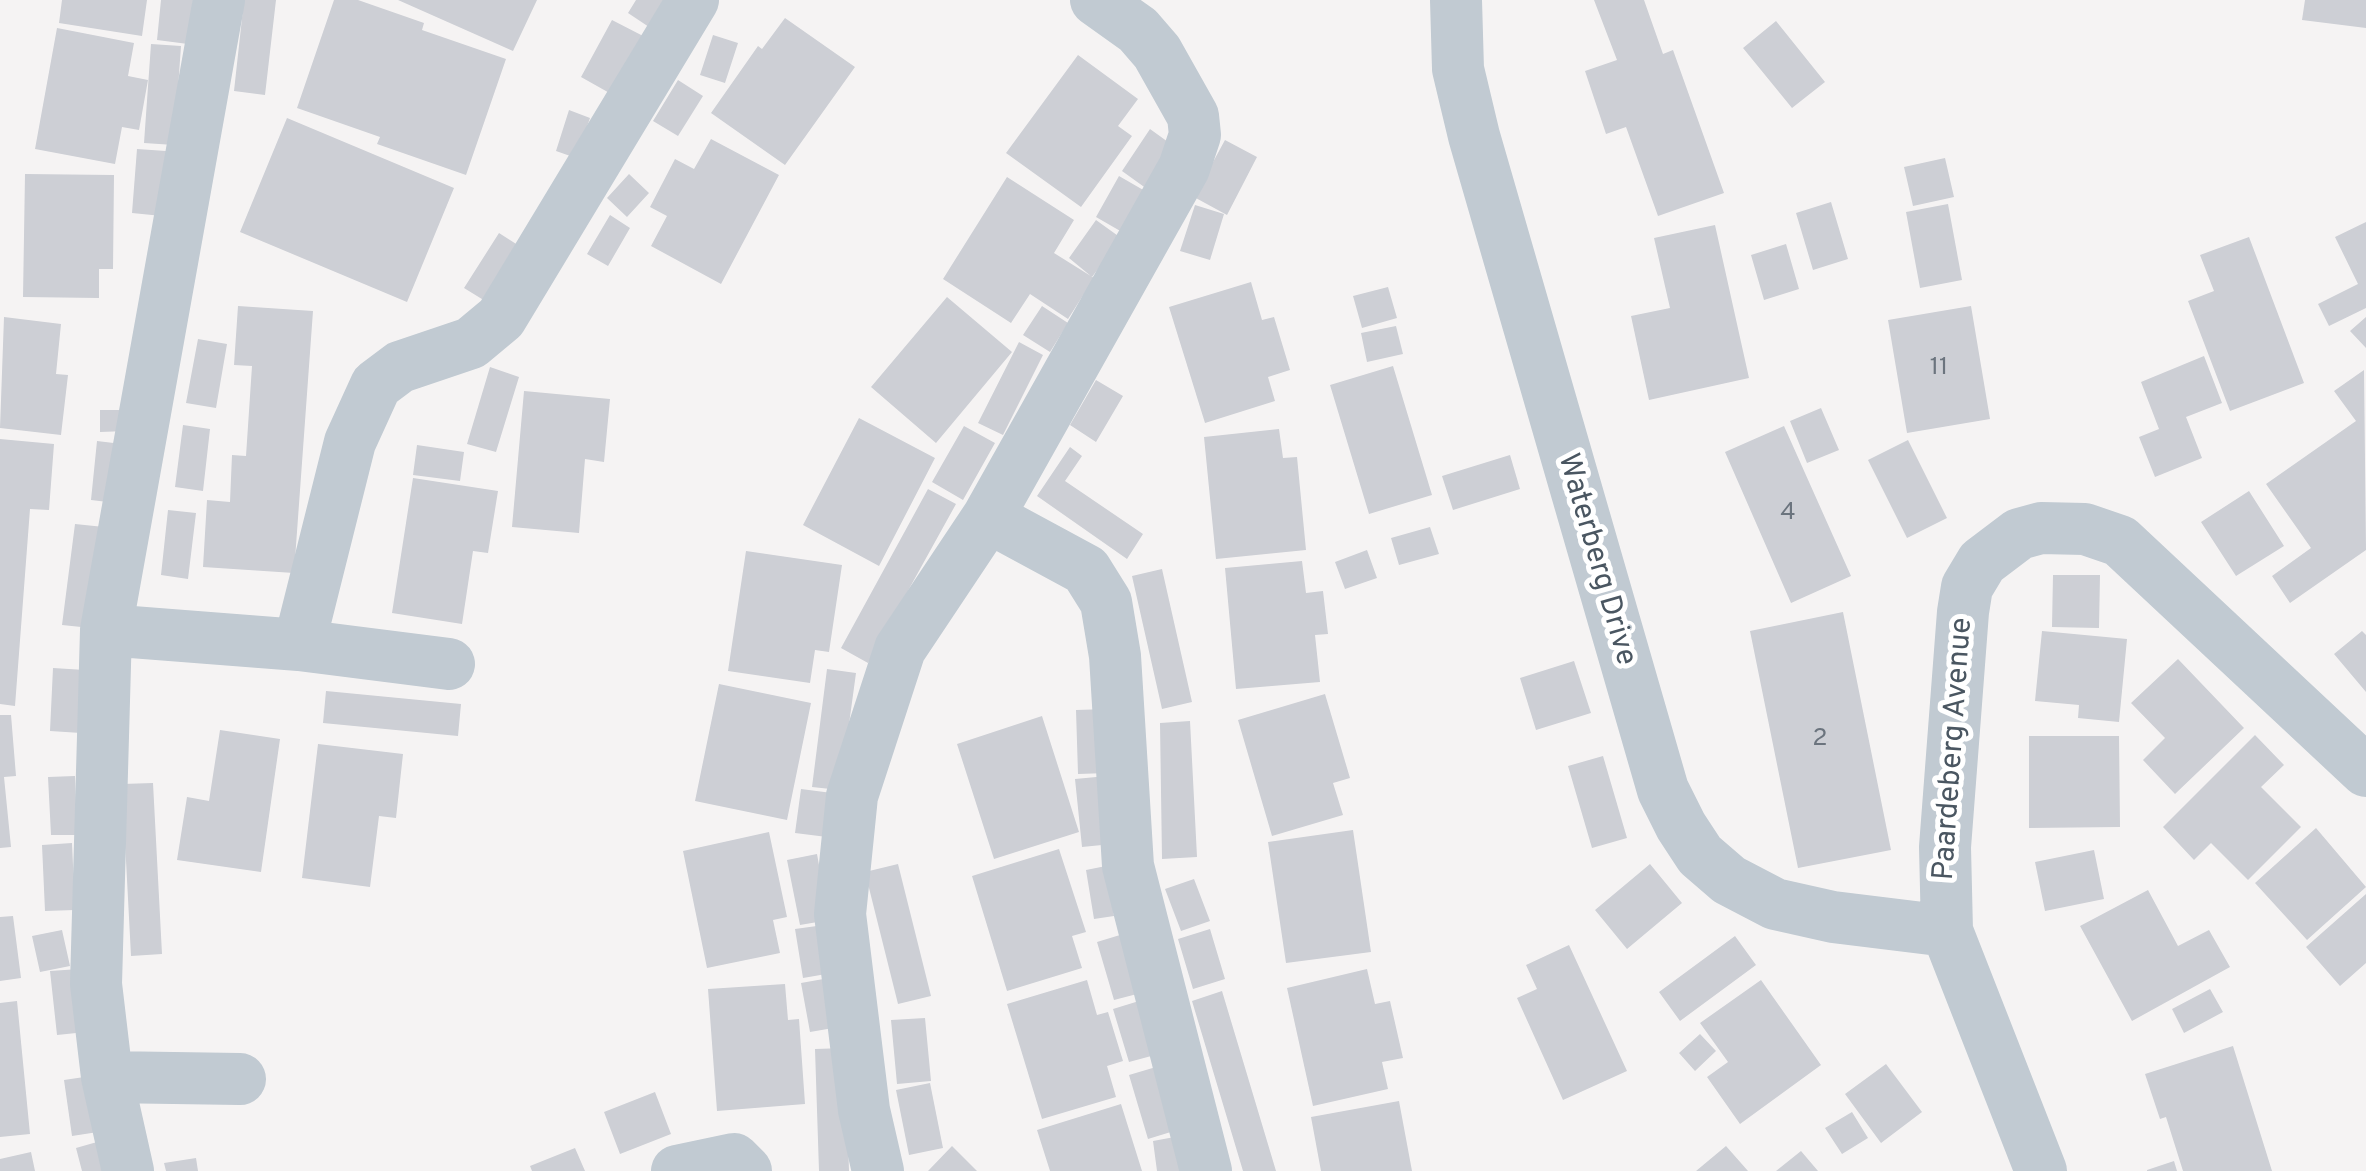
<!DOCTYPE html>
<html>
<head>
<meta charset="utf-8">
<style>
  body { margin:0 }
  canvas { display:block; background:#f5f3f3 }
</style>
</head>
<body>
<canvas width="2366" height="1171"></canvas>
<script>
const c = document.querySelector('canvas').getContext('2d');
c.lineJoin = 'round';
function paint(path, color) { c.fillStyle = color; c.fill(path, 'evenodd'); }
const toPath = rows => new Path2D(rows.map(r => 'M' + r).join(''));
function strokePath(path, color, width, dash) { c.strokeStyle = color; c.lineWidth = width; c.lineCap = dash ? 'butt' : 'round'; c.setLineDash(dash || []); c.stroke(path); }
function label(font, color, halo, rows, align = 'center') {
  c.font = font + ' Overpass,sans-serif'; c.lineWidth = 10; c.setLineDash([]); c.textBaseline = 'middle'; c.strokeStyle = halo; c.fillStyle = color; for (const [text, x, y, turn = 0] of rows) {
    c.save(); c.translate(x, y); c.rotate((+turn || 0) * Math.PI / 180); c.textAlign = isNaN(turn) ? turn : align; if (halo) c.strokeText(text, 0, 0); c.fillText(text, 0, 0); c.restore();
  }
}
const building = toPath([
  [62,0,147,0,142,36,59,23],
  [161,0,193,0,188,44,157,40],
  [244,0,276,0,265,95,234,91],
  [334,0,358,0,424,23,422,30,506,59,466,175,377,144,380,137,297,108],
  [398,0,537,0,513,51],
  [636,0,671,0,652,29,628,13],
  [1594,0,1644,0,1663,54,1673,50,1724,193,1658,216,1626,127,1606,134,1585,71,1617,60],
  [2305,0,2366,0,2366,28,2302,20],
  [785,18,855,67,785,165,711,113,758,46,762,49],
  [612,20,645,37,613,95,581,77],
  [1776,21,1825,82,1792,108,1743,48],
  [57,28,134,43,128,76,148,80,139,130,122,127,115,164,35,149],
  [713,35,738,43,725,83,700,75],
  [151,44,181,46,174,145,144,143],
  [1078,55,1138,99,1118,126,1132,136,1081,207,1006,153],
  [678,80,703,96,678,136,653,121],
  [569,110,590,118,576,158,556,151],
  [287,118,454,188,407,302,240,232],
  [1150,129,1175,147,1147,189,1122,171],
  [711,139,779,175,721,284,651,246,667,216,650,207,675,159,694,169],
  [1225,140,1257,157,1227,215,1194,197],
  [137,149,166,151,162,216,132,213],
  [1945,158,1954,197,1913,206,1904,167],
  [25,174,114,175,113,269,99,269,99,298,23,297],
  [629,174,649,193,627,217,607,198],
  [1119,176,1145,191,1122,232,1096,217],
  [1007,177,1074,220,1054,253,1094,278,1068,319,1030,294,1011,323,943,279],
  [1831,202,1848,259,1813,270,1796,213],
  [1948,204,1962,280,1920,288,1906,212],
  [1195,205,1224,214,1210,260,1180,251],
  [610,215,630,228,608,266,587,254],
  [1096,220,1121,238,1092,277,1069,258],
  [2366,222,2366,308,2329,326,2318,304,2358,284,2335,237],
  [1715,225,1749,378,1649,400,1631,316,1670,308,1654,238],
  [499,233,524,249,490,304,464,288],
  [2249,237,2304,383,2230,411,2188,301,2214,291,2200,255],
  [1786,244,1799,289,1764,300,1751,255],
  [1251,282,1262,320,1274,317,1290,370,1268,377,1275,401,1205,423,1169,307],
  [1388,287,1397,318,1362,328,1353,296],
  [947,297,1012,352,936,443,871,387],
  [238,306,313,311,294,573,203,567,207,500,230,502,232,455,246,456,252,366,234,365],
  [1042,306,1068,323,1050,352,1023,335],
  [1971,306,1990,419,1907,433,1888,320],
  [4,317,61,324,56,374,68,375,61,435,0,428],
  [2366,317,2366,348,2350,331],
  [1396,326,1403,354,1367,362,1361,333],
  [198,339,227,344,216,408,186,403],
  [1019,342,1043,355,1003,435,978,423],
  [2204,356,2222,403,2186,417,2202,458,2155,477,2139,437,2159,429,2141,382],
  [1393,366,1432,495,1369,514,1330,385],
  [490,367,519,377,496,452,467,444],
  [2364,370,2366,550,2290,603,2272,576,2311,548,2266,484,2356,421,2334,391],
  [1096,380,1123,396,1096,442,1070,425],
  [524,391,610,399,604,462,585,459,579,533,512,527],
  [1821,408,1839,450,1807,463,1790,421],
  [100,410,126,410,127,431,100,432],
  [859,418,935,458,879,566,803,525],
  [183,425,210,429,203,491,175,487],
  [964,426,995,443,963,500,932,482],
  [1784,426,1851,576,1791,603,1725,452],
  [1279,429,1283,458,1297,457,1306,550,1216,559,1204,437],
  [0,439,54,444,49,510,30,509,15,706,0,704],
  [1908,440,1947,518,1907,538,1868,460],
  [97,441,122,444,116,503,91,500],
  [417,445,464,452,460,481,413,475],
  [1070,447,1082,456,1065,481,1143,534,1127,559,1037,496],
  [1510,455,1520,489,1453,510,1442,476],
  [413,478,498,491,488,553,473,551,462,624,392,613],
  [928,489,956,504,868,663,841,648],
  [2249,491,2284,546,2236,576,2201,522],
  [168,510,196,513,188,579,161,575],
  [75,524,104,527,91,628,62,625],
  [1430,527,1439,554,1399,565,1391,538],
  [1367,550,1377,578,1345,589,1335,562],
  [746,551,842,565,829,652,815,650,810,683,728,671],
  [1302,561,1306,593,1323,591,1328,634,1315,635,1320,682,1236,689,1225,568],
  [1162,569,1192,702,1162,709,1132,576],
  [2053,575,2100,575,2099,628,2052,627],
  [1843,612,1891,850,1798,868,1750,631],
  [2042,631,2127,639,2119,722,2078,718,2079,705,2035,701],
  [2362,631,2366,635,2366,692,2334,654],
  [2178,659,2244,728,2175,794,2143,760,2165,738,2131,703],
  [1574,661,1591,713,1536,730,1520,678],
  [53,668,85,670,81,733,50,731],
  [827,669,856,673,840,790,812,787],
  [719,684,811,703,787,820,695,801],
  [326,691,461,704,458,736,323,723],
  [1325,694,1350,778,1333,783,1343,815,1272,836,1238,720],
  [1107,709,1108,773,1078,774,1076,710],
  [0,715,11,715,16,776,4,777,11,847,0,848],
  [1042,716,1079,832,994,859,957,744],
  [1190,721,1197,857,1162,859,1160,723],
  [220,730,280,739,261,872,177,860,187,797,209,801],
  [2255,735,2284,765,2261,787,2301,827,2248,880,2211,843,2194,860,2163,827],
  [2029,736,2119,736,2120,827,2029,828],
  [318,744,403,754,396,818,379,816,370,887,302,878],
  [1603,756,1627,838,1592,848,1568,766],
  [75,776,77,835,51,835,48,777],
  [1107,776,1112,844,1082,847,1075,779],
  [153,783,162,954,131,956,122,784],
  [801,789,832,793,827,837,795,833],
  [2316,828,2366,887,2307,940,2255,883],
  [1353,830,1371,952,1286,963,1268,842],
  [769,832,787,917,773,920,780,953,707,968,683,851],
  [72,843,75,910,45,911,42,845],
  [1059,849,1086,932,1072,936,1082,968,1007,991,972,876],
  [2094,850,2104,899,2045,911,2035,862],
  [817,854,829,920,800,925,787,860],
  [898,864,931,996,898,1004,865,872],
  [1650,864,1682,903,1627,949,1595,910],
  [1106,866,1114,916,1094,919,1086,870],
  [1194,879,1210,921,1181,931,1165,889],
  [2148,890,2178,946,2209,930,2230,967,2132,1021,2080,926],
  [2366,894,2366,963,2340,986,2306,947],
  [13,916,21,978,0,981,0,917],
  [824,925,832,973,803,978,795,929],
  [1210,929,1225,979,1193,989,1178,939],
  [62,930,70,966,40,972,32,936],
  [1120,935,1137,994,1114,1000,1097,942],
  [1735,936,1756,965,1680,1021,1659,992],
  [1569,945,1627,1071,1563,1100,1517,998,1537,989,1526,965],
  [79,969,86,1032,57,1035,50,971],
  [1367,969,1375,1004,1390,1001,1403,1058,1382,1062,1388,1089,1313,1106,1287,988],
  [829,978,839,1027,810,1032,801,983],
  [1087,980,1097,1015,1108,1012,1123,1061,1107,1066,1116,1097,1042,1119,1007,1004],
  [1761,980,1821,1065,1740,1124,1707,1077,1728,1062,1700,1023],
  [785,984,788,1020,799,1019,805,1104,717,1111,708,989],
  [2210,989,2223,1012,2184,1033,2172,1009],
  [1222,991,1276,1171,1243,1171,1192,1001],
  [17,1001,30,1134,0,1137,0,1003],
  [1139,1001,1155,1055,1129,1062,1113,1009],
  [925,1018,931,1081,897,1084,891,1020],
  [1700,1034,1716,1051,1695,1071,1679,1053],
  [2233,1046,2272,1171,2183,1171,2166,1117,2160,1119,2145,1074],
  [845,1048,849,1171,819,1171,815,1049],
  [1886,1064,1922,1112,1881,1143,1845,1094],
  [1156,1067,1174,1131,1148,1139,1129,1075],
  [91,1076,98,1132,72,1136,64,1080],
  [930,1083,943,1148,909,1155,896,1090],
  [655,1092,671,1134,620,1154,604,1112],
  [1399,1101,1412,1171,1321,1171,1311,1117],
  [1121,1104,1142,1171,1050,1171,1037,1130],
  [1852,1112,1868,1138,1842,1154,1825,1128],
  [1180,1136,1186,1171,1157,1171,1153,1141],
  [104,1140,112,1171,82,1171,76,1148],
  [952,1146,977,1171,928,1171],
  [1726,1146,1748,1171,1696,1171],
  [575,1148,585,1171,532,1171,530,1166],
  [1801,1151,1818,1171,1776,1171],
  [31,1152,35,1171,0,1171,0,1159],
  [196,1158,198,1171,166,1171,164,1163],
  [2174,1161,2177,1171,2147,1171,2147,1170]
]);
const minor = toPath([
  [1456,0,1458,69,1474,136,1663,790,1681,826,1700,855,1729,880,1775,904,1833,917,1947,931],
  [988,517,1086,570,1106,602,1115,656,1128,866,1206,1171],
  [106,630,219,0],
  [299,645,449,664],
  [107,1077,240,1079],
  [128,1171,107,1077,96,984,106,630,299,645,350,442,376,385,400,367,471,343,501,318,693,0],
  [677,1171,734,1159,746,1171],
  [878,1171,864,1110,840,914,852,796,900,649,988,517,1184,168,1195,135,1193,116,1157,52,1138,30,1096,0],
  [2041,1171,1947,931,1945,847,1963,612,1967,587,1982,562,2019,534,2041,528,2085,529,2120,541,2366,771]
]);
const numberNames = [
  ["11",1939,369],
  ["4",1788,514],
  ["2",1820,740]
];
const streetNames = [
  ["Waterberg Drive",1595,560,74],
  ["Paardeberg Avenue",1955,749,-86]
];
paint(building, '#cdcfd5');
strokePath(minor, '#c1cad2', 52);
label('25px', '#6b747e', null, numberNames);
label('30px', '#4a5661', '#fff', streetNames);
</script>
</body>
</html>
